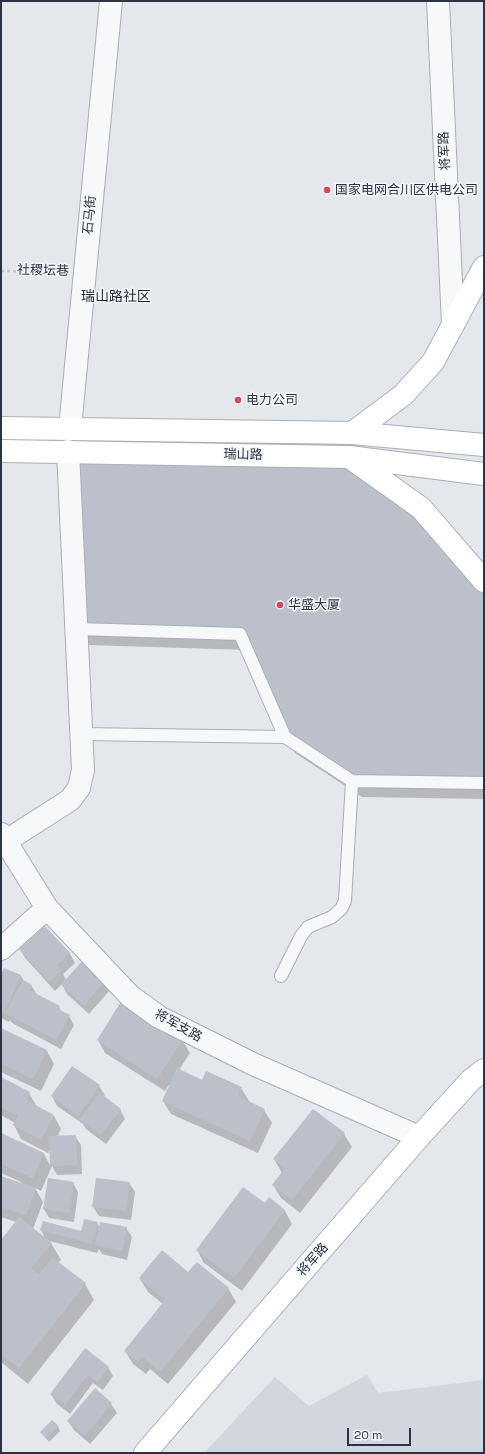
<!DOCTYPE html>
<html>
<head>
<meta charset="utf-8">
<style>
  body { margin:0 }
  #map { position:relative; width:485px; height:1454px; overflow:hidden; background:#e4e7ec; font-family:"Space Grotesk",sans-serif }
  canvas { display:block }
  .frame { position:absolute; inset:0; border:2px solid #2b3445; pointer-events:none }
  .scale { position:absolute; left:347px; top:1428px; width:64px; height:18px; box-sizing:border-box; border:2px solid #2b3445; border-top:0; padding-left:5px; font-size:12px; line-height:14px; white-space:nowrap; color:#2b3445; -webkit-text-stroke:3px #f4f6f9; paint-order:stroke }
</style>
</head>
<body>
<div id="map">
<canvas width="485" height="1454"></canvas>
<div class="frame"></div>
<div class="scale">20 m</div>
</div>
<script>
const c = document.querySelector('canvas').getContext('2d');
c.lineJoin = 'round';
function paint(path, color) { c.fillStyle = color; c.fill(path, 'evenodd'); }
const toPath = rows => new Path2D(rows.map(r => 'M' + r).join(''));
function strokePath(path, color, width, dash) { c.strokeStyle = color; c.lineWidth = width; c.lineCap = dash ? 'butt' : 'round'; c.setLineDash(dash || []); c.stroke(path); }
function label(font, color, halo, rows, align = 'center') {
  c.font = font + ' "Space Grotesk","Noto Sans SC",sans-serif'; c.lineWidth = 3; c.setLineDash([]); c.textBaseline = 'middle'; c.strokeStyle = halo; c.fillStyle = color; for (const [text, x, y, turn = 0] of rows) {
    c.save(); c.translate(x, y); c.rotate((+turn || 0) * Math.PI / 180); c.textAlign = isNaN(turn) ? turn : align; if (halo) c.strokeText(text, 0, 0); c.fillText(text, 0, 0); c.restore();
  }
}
const built = toPath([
  [367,1375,378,1393,484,1380,484,1453,204,1453,275,1377,309,1406]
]);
const shadow = toPath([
  [484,582,484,799,362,797,295,753,285,736,248,650,87,645,78,628],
  [45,927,70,954,75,963,63,974,66,980,83,961,110,990,89,1014,67,994,62,984,55,991,26,959,20,950],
  [21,976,24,981,31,985,37,995,59,1007,62,1013,69,1016,74,1025,61,1049,12,1023,10,1020,9,1022,1,1018,1,977],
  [1,1029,47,1051,54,1064,41,1091,1,1072],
  [98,1040,182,1040,190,1053,179,1070,203,1081,241,1088,249,1101,248,1102,264,1110,272,1123,258,1153,171,1114,163,1101,170,1086,169,1085,165,1091,105,1053],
  [1,1078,29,1093,37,1107,54,1116,61,1129,57,1137,75,1136,81,1145,82,1174,57,1175,52,1166,41,1191,35,1188,43,1202,33,1229,51,1243,61,1260,58,1263,85,1284,94,1300,28,1384,1,1362,1,1241,16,1222,1,1217,1,1177,21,1184,21,1182,1,1173,1,1134,44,1154,51,1167,51,1149,48,1153,21,1139,14,1125,15,1123,1,1115],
  [99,1086,105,1095,103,1097,120,1109,125,1119,106,1144,86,1129,83,1124,57,1106,52,1096],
  [344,1134,352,1147,300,1213,281,1198,273,1185,282,1173,274,1159],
  [73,1183,78,1192,74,1222,49,1218,44,1209],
  [129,1183,135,1192,131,1220,99,1216,93,1207],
  [269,1199,285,1211,292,1224,242,1291,204,1263,197,1250,265,1204],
  [97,1223,100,1228,126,1228,132,1237,127,1260,102,1254,99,1249,97,1253,46,1240,41,1230,82,1232],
  [188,1273,228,1288,236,1302,168,1384,150,1369,146,1374,133,1364,125,1351,163,1304,148,1292,140,1279],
  [85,1350,108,1367,113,1376,103,1390,93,1383,70,1414,56,1403,51,1394],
  [95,1390,111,1404,117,1413,90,1444,74,1430,68,1421],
  [58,1427,60,1431,49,1442,41,1432]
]);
const building = toPath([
  [68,451,349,457,421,508,484,581,484,783,352,781,285,737,240,634,77,629],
  [45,926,70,953,57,965,62,970,49,982,19,949],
  [83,960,106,980,84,1005,61,985],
  [4,968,21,975,4,1013,1,1011,1,974],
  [23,980,32,985,29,990,60,1006,58,1009,70,1015,56,1040,5,1013],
  [122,1000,183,1039,157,1079,97,1040],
  [1,1028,47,1050,33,1079,1,1063],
  [72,1066,100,1085,78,1116,51,1096],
  [177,1068,202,1080,206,1071,242,1087,238,1096,265,1109,250,1141,162,1101],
  [1,1077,30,1092,26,1100,54,1115,41,1140,13,1125,18,1116,1,1107],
  [100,1093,121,1109,101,1135,79,1120],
  [313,1109,345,1133,292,1200,272,1185,285,1168,273,1159],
  [1,1133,44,1153,33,1178,1,1164],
  [76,1135,77,1165,50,1166,49,1136],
  [1,1176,36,1188,26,1215,1,1207],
  [48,1178,74,1182,69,1213,43,1209],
  [96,1178,130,1182,126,1211,92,1207],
  [243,1187,265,1203,269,1197,285,1210,234,1278,196,1250],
  [19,1217,52,1243,31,1268,39,1274,53,1258,86,1283,19,1368,1,1354,1,1240],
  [84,1219,98,1222,92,1244,40,1230,43,1221,81,1231],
  [100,1222,127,1227,122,1251,95,1245],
  [162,1250,188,1272,197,1262,229,1288,160,1372,142,1356,138,1362,124,1351,165,1300,139,1278],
  [85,1348,109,1367,97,1382,88,1375,65,1405,50,1394],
  [95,1388,112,1403,85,1436,67,1421],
  [52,1420,59,1426,46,1438,40,1432]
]);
const path = toPath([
  [1,271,64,272]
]);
const service = toPath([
  [77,629,240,634,285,737,352,781,484,783],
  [82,734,285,737],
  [281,976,301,936,308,927,332,917,341,909,345,901,352,781]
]);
const minor = toPath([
  [438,1,453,325],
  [70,428,111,1],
  [1,834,47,908,130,996,159,1017,253,1064,419,1137],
  [6,841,70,800,79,788,83,770,68,451],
  [1,949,47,908]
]);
const secondary = toPath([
  [1,428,352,433,484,445],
  [352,433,403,395,433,362,484,267],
  [1,451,349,457,484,474],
  [352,459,421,508,484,581],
  [145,1453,419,1137,471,1080,484,1070]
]);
const markers = [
  [327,190,4,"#d1495b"],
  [238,400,4,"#d1495b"],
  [280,605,4,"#d1495b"]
];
const streetNames = [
  ["将军路",445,151,-93],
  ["石马街",90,215,-85],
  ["社稷坛巷",43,271,1],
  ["瑞山路",243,455,1],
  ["将军支路",178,1026,29],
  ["将军路",313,1260,-49]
];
const poiNames = [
  ["国家电网合川区供电公司",335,190],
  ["电力公司",246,400],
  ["华盛大厦",288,605]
];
const neighbourhoodNames = [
  ["瑞山路社区",116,297]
];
paint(built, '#d2d6de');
paint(shadow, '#0003');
paint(building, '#bbc0ca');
strokePath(service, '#a9aeb7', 14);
strokePath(minor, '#a9aeb7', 24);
strokePath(secondary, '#a9aeb7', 24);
strokePath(path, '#c2c5cb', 2.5, [3, 3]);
strokePath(service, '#f7f8fa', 12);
strokePath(minor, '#f7f8fa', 22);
strokePath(secondary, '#fff', 22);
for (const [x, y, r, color] of markers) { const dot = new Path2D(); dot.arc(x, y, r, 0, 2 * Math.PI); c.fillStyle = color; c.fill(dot); strokePath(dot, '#f4f6f9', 1.5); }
label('13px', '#2b3445', '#f4f6f9', streetNames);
label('13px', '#2b3445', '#f4f6f9', poiNames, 'left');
label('14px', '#1d2536', '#f4f6f9', neighbourhoodNames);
</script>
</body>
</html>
